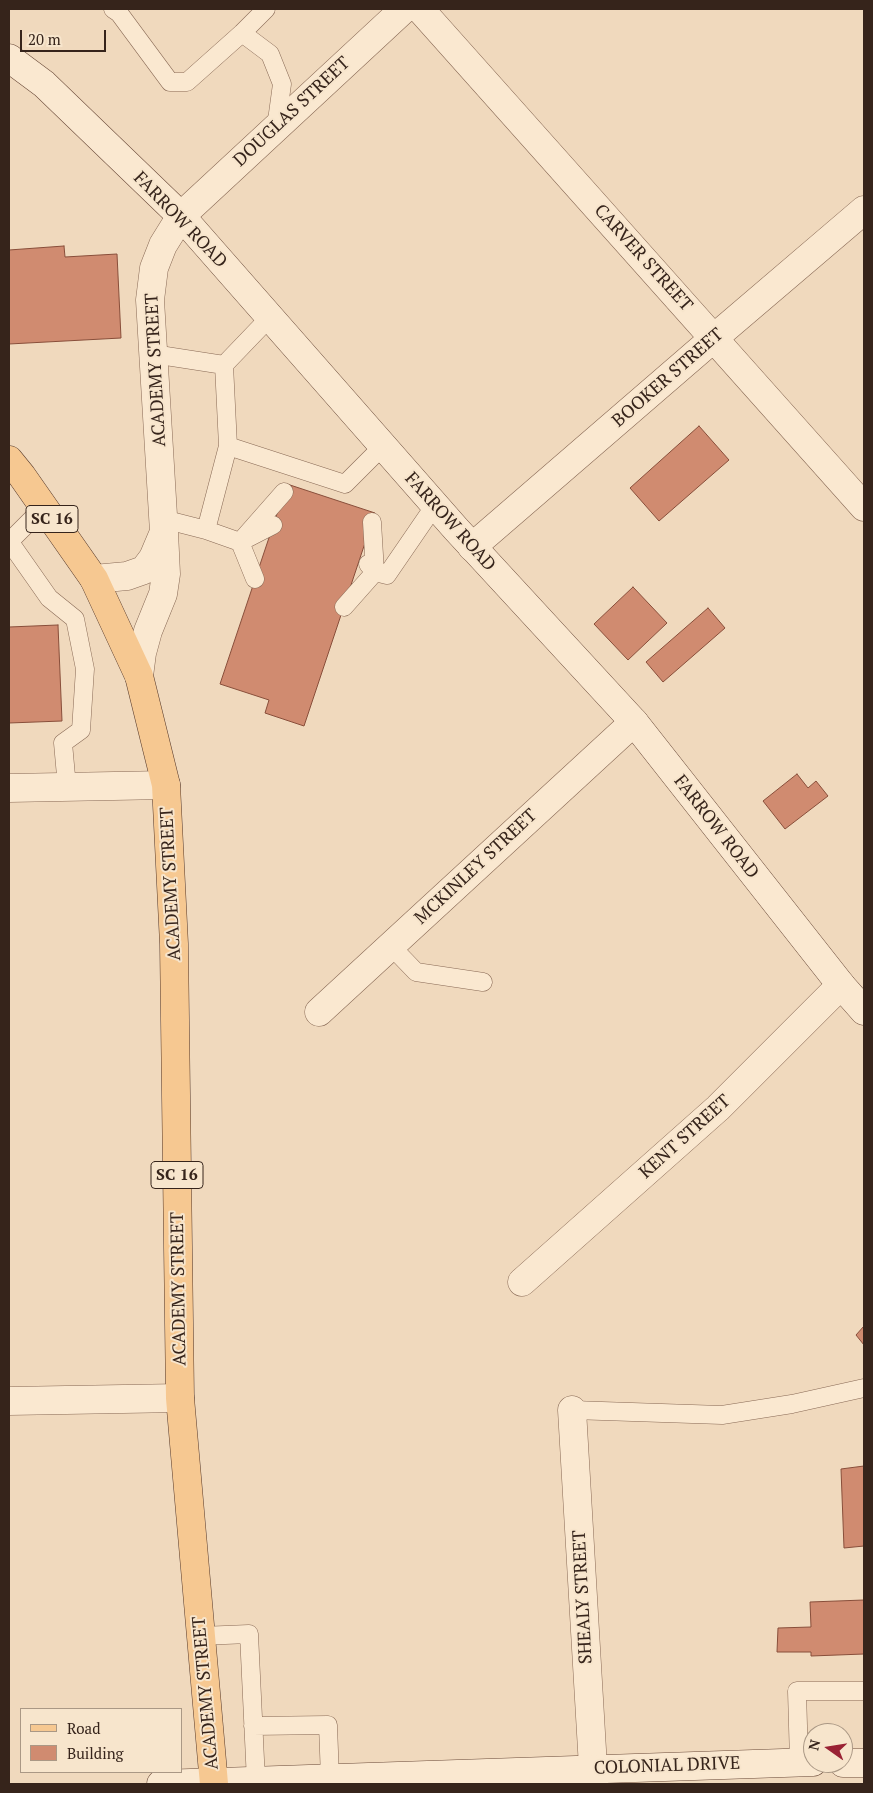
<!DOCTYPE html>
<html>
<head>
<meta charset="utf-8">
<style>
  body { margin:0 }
  #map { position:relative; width:873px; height:1793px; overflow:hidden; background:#f0d9bd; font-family:"PT Serif",serif }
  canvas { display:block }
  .frame { position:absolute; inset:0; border:10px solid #36241b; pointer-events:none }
  .legend { position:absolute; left:20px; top:1708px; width:162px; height:65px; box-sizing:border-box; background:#f7e5cc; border:1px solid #aa9885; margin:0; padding:6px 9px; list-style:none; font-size:15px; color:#36241b }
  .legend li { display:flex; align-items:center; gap:10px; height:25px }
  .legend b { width:25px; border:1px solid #aa9885 }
  .north { position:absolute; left:803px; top:1723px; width:50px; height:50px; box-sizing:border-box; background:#f7e5cc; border:1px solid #aa9885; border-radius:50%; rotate:283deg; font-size:14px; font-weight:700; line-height:20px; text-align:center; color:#36241b }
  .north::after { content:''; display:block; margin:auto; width:18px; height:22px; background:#9a2234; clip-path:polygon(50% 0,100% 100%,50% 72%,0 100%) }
  .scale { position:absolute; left:20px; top:30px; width:86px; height:22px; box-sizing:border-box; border:2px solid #36241b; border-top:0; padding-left:6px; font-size:15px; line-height:18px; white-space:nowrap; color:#36241b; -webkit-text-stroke:4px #f7e5cc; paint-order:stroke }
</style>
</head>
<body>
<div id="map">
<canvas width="873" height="1793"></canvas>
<div class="frame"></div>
<ul class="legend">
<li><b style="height:6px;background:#f6c891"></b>Road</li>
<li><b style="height:14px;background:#d08b70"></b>Building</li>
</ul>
<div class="north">N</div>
<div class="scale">20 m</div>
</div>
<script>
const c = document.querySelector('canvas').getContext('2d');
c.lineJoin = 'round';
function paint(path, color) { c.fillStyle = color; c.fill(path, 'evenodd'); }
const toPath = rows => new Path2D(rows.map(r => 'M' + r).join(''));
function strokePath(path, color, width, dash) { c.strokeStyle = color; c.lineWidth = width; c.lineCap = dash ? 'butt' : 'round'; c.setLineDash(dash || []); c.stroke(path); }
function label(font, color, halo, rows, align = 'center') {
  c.font = font + ' "PT Serif",serif'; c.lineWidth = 4; c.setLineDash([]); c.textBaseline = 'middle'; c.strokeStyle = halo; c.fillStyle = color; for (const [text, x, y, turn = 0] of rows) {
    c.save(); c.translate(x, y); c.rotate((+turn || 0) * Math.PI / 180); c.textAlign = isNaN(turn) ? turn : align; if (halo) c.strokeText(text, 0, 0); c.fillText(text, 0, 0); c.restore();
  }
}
const building = toPath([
  [64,246,65,257,117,254,121,338,9,344,9,250,64,246],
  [699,426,729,460,659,521,630,488,699,426],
  [287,484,375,513,304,726,265,713,269,700,220,684,287,484],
  [633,587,667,623,628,660,594,624,633,587],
  [708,608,725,628,663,682,646,662,708,608],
  [58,625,62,721,9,723,9,627,58,625],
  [797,774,808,788,816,781,828,796,785,829,763,801,797,774],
  [864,1326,864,1345,856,1335,864,1326],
  [864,1466,864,1546,844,1548,841,1469,864,1466],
  [864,1600,864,1654,811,1656,811,1652,777,1652,778,1628,811,1627,810,1602,864,1600]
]);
const lane = toPath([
  [113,9,119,13,170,82,187,82,242,33,266,9],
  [242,33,270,54,282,84,276,128],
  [153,354,224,365,228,446,206,530,163,519],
  [224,365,270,317],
  [228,446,345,484,383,446],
  [372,522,375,572,387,575,435,505],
  [273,525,240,542,284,492],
  [206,530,240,542,255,579],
  [9,541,49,598,75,619,85,669,81,730,63,743,67,787],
  [9,542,44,507],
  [344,607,375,572,368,564],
  [390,945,416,972,483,982],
  [572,1410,722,1415,792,1404,864,1388],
  [201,1636,249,1634,256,1781],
  [253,1726,328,1725,330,1778],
  [799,1761,797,1691,864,1691]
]);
const street = toPath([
  [420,9,864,507],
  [164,532,150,300,154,268,163,245,181,216,404,9],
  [472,547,714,338,864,210],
  [94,579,127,576,144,570,153,558,164,532,166,574,163,594,148,631,142,653,139,676],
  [9,788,166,785],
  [319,1012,634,722],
  [522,1282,718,1108,841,985],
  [9,1401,180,1398],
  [572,1410,594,1784]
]);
const secondary = toPath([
  [9,58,44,84,181,216,456,529,634,722,841,985,864,1011],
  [843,1763,864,1763],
  [161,1784,813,1762]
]);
const primary = toPath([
  [9,460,22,476,94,579,139,676,166,785,174,944,180,1398,214,1784]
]);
const shields = [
  [52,519,52],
  [177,1175,52]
];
const shieldNames = [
  ["SC 16",52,519],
  ["SC 16",177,1175]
];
const streetNames = [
  ["DOUGLAS STREET",292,112,-43],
  ["FARROW ROAD",180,220,46],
  ["CARVER STREET",643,258,48],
  ["ACADEMY STREET",156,370,-93],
  ["BOOKER STREET",668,378,-41],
  ["FARROW ROAD",450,522,48],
  ["FARROW ROAD",716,827,52],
  ["MCKINLEY STREET",476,867,-43],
  ["ACADEMY STREET",171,884,-93],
  ["KENT STREET",685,1137,-42],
  ["ACADEMY STREET",179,1289,-91],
  ["SHEALY STREET",583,1597,-93],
  ["ACADEMY STREET",206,1693,-95],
  ["COLONIAL DRIVE",667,1766,-2]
];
paint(building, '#d08b70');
strokePath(building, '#884e3a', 1);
strokePath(lane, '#886955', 19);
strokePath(street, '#886955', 29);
strokePath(secondary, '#6a4a39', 29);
strokePath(primary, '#55382a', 29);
strokePath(lane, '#fae8d0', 18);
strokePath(street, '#fae8d0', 28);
strokePath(secondary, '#fae8d0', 28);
strokePath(primary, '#f6c891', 28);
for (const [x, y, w] of shields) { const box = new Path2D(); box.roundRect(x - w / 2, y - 13.5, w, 27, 4); c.fillStyle = '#f7e5cc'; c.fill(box); strokePath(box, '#36241b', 1); }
label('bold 16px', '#36241b', null, shieldNames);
label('18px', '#36241b', '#f7e5cc', streetNames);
</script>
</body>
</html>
